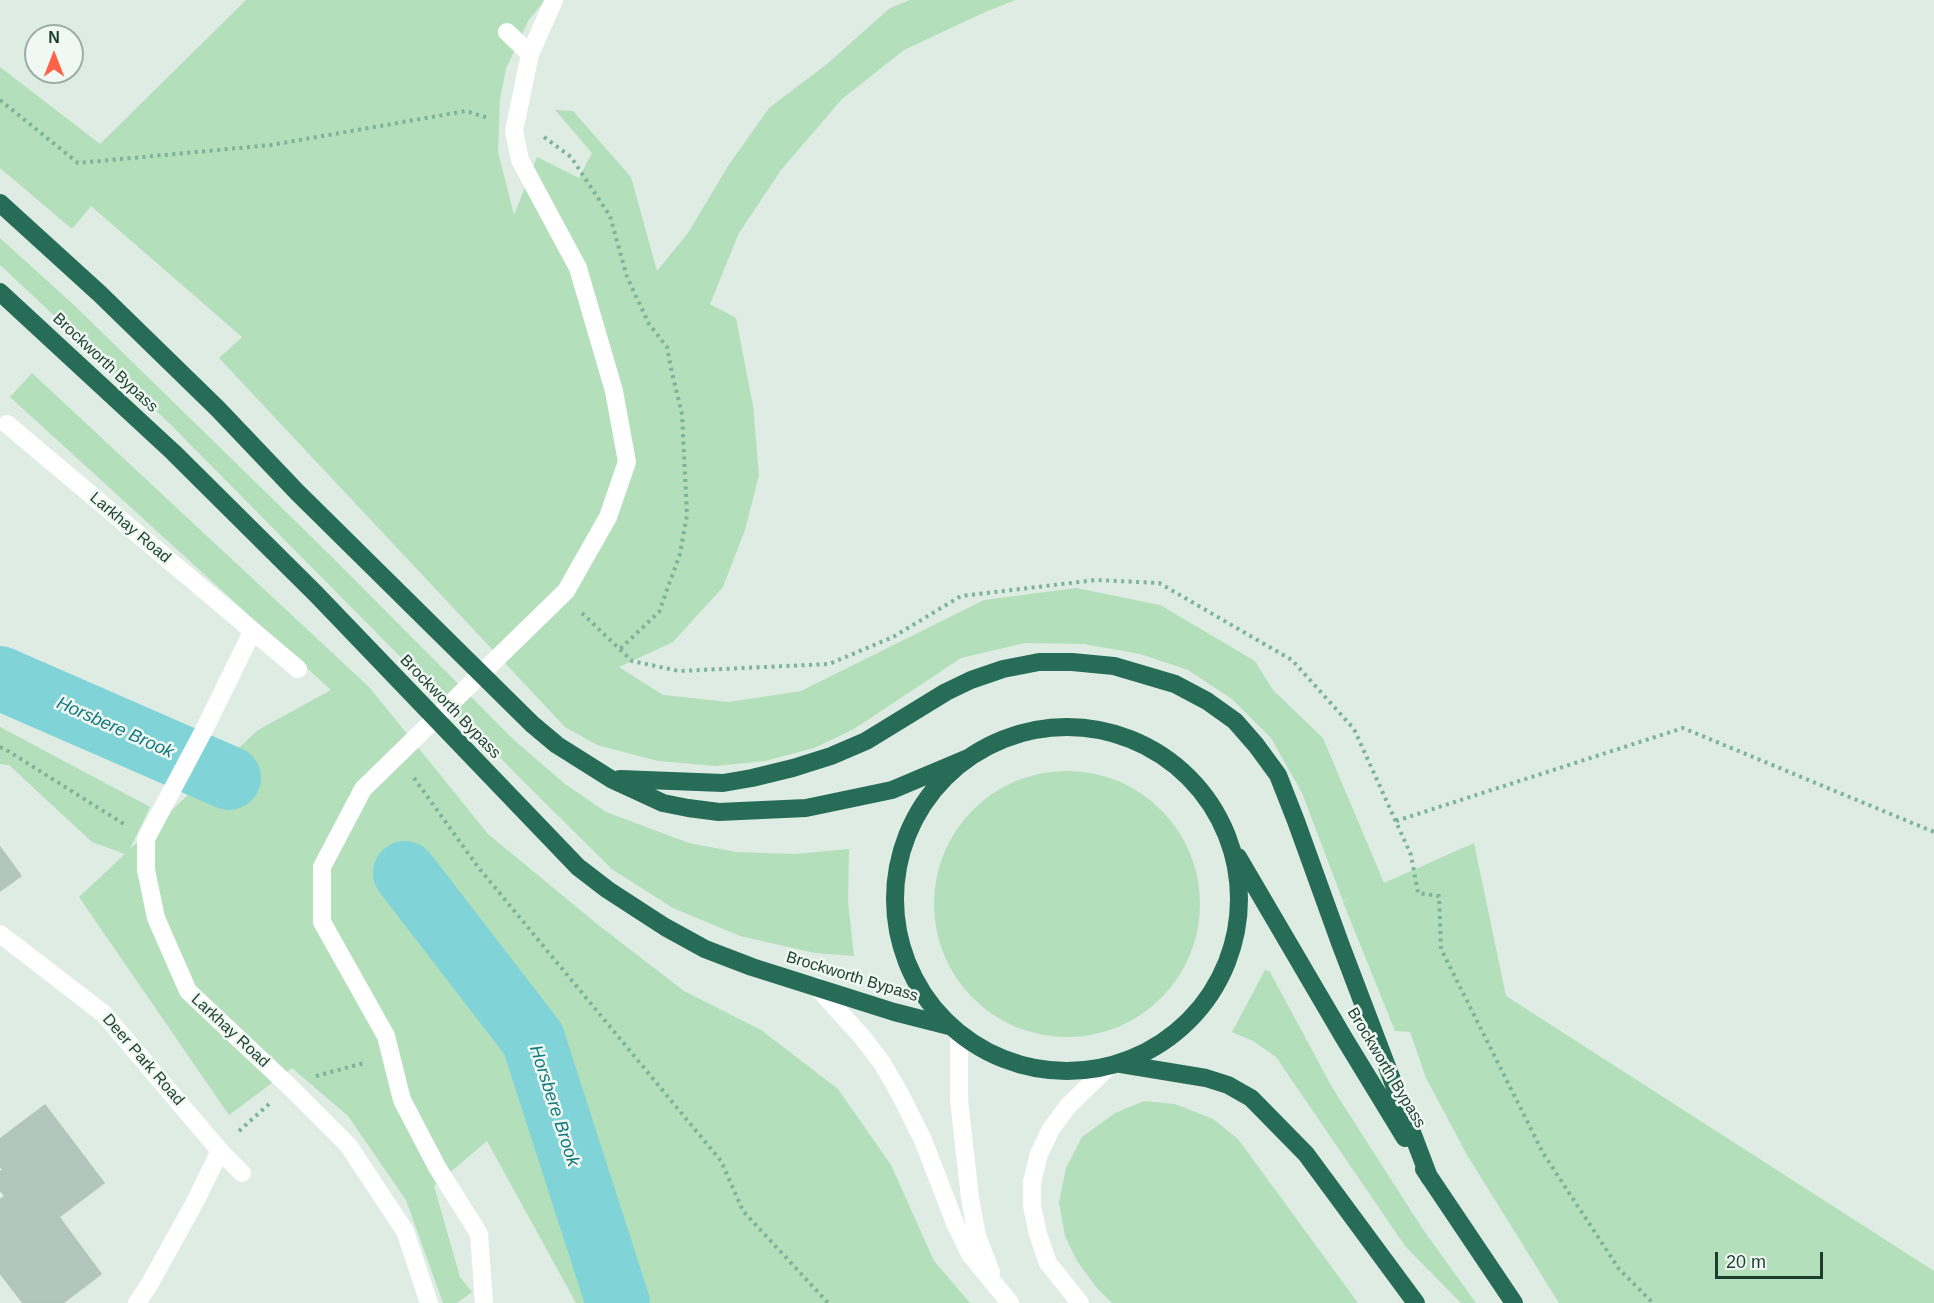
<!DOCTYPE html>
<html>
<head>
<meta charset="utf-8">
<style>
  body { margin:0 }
  #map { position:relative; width:1934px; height:1303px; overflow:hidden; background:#deece4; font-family:Helvetica,sans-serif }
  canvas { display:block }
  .north { position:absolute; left:24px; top:24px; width:60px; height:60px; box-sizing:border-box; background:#eff8f2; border:2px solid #9bada5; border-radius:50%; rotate:0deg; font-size:16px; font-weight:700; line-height:24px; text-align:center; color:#1e3d31 }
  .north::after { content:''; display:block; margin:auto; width:21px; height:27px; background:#ff6149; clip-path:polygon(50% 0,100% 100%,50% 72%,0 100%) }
  .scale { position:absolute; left:1715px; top:1252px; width:108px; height:27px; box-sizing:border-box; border:3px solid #1e3d31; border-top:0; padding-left:8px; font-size:18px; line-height:21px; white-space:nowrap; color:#1e3d31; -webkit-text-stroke:4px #eff8f2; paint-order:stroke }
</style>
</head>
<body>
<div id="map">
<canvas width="1934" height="1303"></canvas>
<div class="north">N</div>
<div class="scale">20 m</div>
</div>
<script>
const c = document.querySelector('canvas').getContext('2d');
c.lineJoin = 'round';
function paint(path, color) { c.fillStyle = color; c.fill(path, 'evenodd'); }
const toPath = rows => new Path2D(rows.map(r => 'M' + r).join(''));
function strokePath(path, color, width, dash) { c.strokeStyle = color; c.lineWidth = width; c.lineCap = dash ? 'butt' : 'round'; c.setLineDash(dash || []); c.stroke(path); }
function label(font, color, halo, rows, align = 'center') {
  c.font = font + ' Helvetica,sans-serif'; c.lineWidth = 5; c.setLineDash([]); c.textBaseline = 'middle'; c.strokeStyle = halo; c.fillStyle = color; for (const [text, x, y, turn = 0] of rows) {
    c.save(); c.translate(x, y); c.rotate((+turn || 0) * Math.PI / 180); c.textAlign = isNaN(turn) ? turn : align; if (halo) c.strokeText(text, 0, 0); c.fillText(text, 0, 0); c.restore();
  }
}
const green = toPath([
  [246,0,545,0,528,21,506,69,500,99,498,152,514,215,537,157,579,178,592,153,555,110,573,111,631,177,657,271,688,233,728,166,769,108,827,64,890,8,910,0,1015,0,983,13,904,50,842,99,781,170,739,233,710,304,736,318,753,406,759,475,745,530,723,587,673,642,619,667,663,695,729,702,801,691,984,600,1076,588,1160,605,1255,661,1273,690,1323,738,1384,883,1474,843,1506,996,1934,1271,1934,1303,1559,1303,1467,1155,1426,1078,1410,1032,1395,1031,1343,902,1351,898,1343,901,1302,793,1271,738,1232,699,1188,670,1140,654,1084,644,1025,643,961,658,854,729,814,748,765,761,716,766,658,761,597,745,565,727,219,358,242,337,91,206,72,229,0,168,0,67,100,144],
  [0,238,75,306,328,553,514,740,565,784,606,812,689,843,736,852,795,854,849,849,848,901,854,956,815,953,740,936,673,908,613,870,536,794,169,423,0,265],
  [32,373,370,688,488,834,597,924,684,991,761,1030,838,1089,891,1165,934,1261,970,1303,576,1303,487,1141,434,1186,460,1277,472,1292,457,1303,443,1303,406,1200,348,1116,292,1068,229,1115,79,897,125,854,92,842,9,765,0,764,0,727,150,807,130,849,258,730,331,690,10,397],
  '934 904a133 133 0 1 1 266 0a133 133 0 1 1-266 0Z',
  [1265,970,1270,972,1333,1089,1422,1228,1476,1303,1461,1303,1405,1246,1276,1057,1253,1041,1232,1032],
  [1144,1101,1175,1104,1213,1119,1238,1139,1358,1303,1112,1303,1096,1287,1077,1261,1065,1236,1059,1202,1066,1168,1082,1137,1115,1113]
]);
const river = toPath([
  [0,678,229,778],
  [405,873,533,1039,618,1303]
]);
const building = toPath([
  [0,847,21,876,0,891,0,847],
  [45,1105,104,1183,59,1217,101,1274,63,1303,23,1303,0,1273,0,1200,5,1196,0,1190,0,1172,3,1170,0,1166,0,1139,45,1105]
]);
const path = toPath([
  [0,100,78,163,271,145,466,111,488,118],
  [544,137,571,157,610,216,627,277,649,324,667,347,672,373,682,414,687,515,680,554,659,612,620,649],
  [582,613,632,661,679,671,829,664,893,637,961,596,1096,580,1159,583,1292,660,1354,729,1411,855,1418,893,1439,896,1441,949,1543,1153,1619,1269,1653,1303],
  [0,747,5,749,124,824],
  [414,778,478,867,721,1161,743,1211,828,1303],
  [1396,821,1683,728,1934,832],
  [316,1076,364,1063],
  [239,1131,269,1104]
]);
const lane = toPath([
  [507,32,530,54],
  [0,934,104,1014,220,1151,242,1173],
  [484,1303,479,1234,437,1167,402,1100,386,1036,322,922,322,867,363,789,566,591,608,517,627,462,614,391,578,268,520,160,514,131,530,54,554,0]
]);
const street = toPath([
  [7,424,298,669],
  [252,632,204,730,146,839,146,870,156,918,188,991,290,1087,348,1145,405,1231,429,1303],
  [137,1303,149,1285,195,1202,220,1151]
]);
const secondary = toPath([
  [816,986,863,1038,882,1063,900,1094,923,1140,955,1223,970,1254,1010,1303],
  [959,1035,959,1100,970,1198,977,1236,991,1272],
  [1080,1303,1048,1263,1038,1234,1032,1206,1032,1182,1039,1154,1051,1129,1068,1106,1107,1068]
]);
const highway = toPath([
  [0,203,100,294,218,409,297,492,532,724,557,745,611,779,663,803,688,808,719,812,806,808,892,790,968,758],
  [0,292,173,452,316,594,578,867,608,890,665,927,705,949,752,967,894,1012,949,1026],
  '895 899a172 172 0 1 1 344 0a172 172 0 1 1-344 0Z',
  [620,779,723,783,752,778,793,768,831,756,866,741,946,692,971,680,1003,669,1039,662,1072,662,1114,666,1175,684,1207,701,1235,721,1256,745,1278,775,1296,821,1340,943,1429,1177],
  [1238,857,1344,1038,1405,1138],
  [1121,1064,1206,1078,1228,1085,1251,1098,1306,1154,1416,1303],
  [1424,1169,1514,1303]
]);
const streetNames = [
  ["Brockworth Bypass",105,363,43],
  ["Larkhay Road",130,528,40],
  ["Brockworth Bypass",450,707,46],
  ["Brockworth Bypass",852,977,17],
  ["Larkhay Road",230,1031,43],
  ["Deer Park Road",143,1060,49],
  ["Brockworth Bypass",1386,1068,59]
];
const waterNames = [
  ["Horsbere Brook",115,728,24],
  ["Horsbere Brook",554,1106,72]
];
paint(green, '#b4dfbb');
strokePath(river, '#80d4d7', 64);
paint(building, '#b3c6bd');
strokePath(building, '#b0c6ba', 1.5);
strokePath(path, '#7bb39b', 4, [3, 4.5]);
strokePath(lane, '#fff', 18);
strokePath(street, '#fff', 18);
strokePath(secondary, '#fff', 18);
strokePath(highway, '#276c56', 18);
label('16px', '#1e3d31', '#eff8f2', streetNames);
label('italic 18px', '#12797e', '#eff8f2', waterNames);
</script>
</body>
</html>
